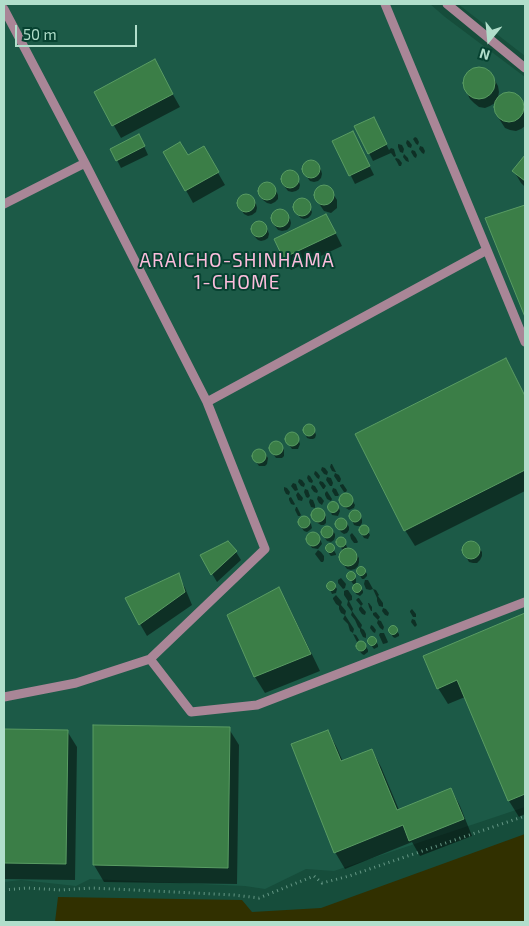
<!DOCTYPE html>
<html>
<head>
<meta charset="utf-8">
<style>
  body { margin:0 }
  #map { position:relative; width:529px; height:926px; overflow:hidden; background:#164d3b; font-family:"Exo 2",sans-serif }
  canvas { display:block }
  .frame { position:absolute; inset:0; border:5px solid #b1decb; pointer-events:none }
  .north { position:absolute; left:464px; top:15px; width:50px; height:50px; -webkit-text-stroke:4px #074231; paint-order:stroke; rotate:197deg; font-size:14px; font-weight:700; line-height:20px; text-align:center; color:#b1decb }
  .north::after { content:''; display:block; margin:auto; width:18px; height:22px; background:#b1decb; clip-path:polygon(50% 0,100% 100%,50% 72%,0 100%) }
  .scale { position:absolute; left:15px; top:25px; width:122px; height:22px; box-sizing:border-box; border:2px solid #b1decb; border-top:0; padding-left:6px; font-size:15px; line-height:18px; white-space:nowrap; color:#b1decb; -webkit-text-stroke:4px #074231; paint-order:stroke }
</style>
</head>
<body>
<div id="map">
<canvas width="529" height="926"></canvas>
<div class="frame"></div>
<div class="north">N</div>
<div class="scale">50 m</div>
</div>
<script>
const c = document.querySelector('canvas').getContext('2d');
c.lineJoin = 'round';
function paint(path, color) { c.fillStyle = color; c.fill(path, 'evenodd'); }
const toPath = rows => new Path2D(rows.map(r => 'M' + r).join(''));
function strokePath(path, color, width, dash) { c.strokeStyle = color; c.lineWidth = width; c.lineCap = dash ? 'butt' : 'round'; c.setLineDash(dash || []); c.stroke(path); }
function label(font, color, halo, rows, align = 'center') {
  c.font = font + ' "Exo 2",sans-serif'; c.lineWidth = 4; c.setLineDash([]); c.textBaseline = 'middle'; c.strokeStyle = halo; c.fillStyle = color; for (const [text, x, y, turn = 0] of rows) {
    c.save(); c.translate(x, y); c.rotate((+turn || 0) * Math.PI / 180); c.textAlign = isNaN(turn) ? turn : align; if (halo) c.strokeText(text, 0, 0); c.fillText(text, 0, 0); c.restore();
  }
}
const built = toPath([
  [4,4,430,4,445,17,525,77,525,807,334,871,306,869,265,889,245,886,90,879,76,886,21,880,4,882],
  [458,4,525,4,525,56,467,11]
]);
const water = toPath([
  [525,834,525,922,55,922,58,897,242,900,252,912,321,908]
]);
const shadow = toPath([
  [154,61,180,107,121,138,95,92],
  [478,68,484,69,489,72,493,77,498,86,499,92,498,97,501,95,507,93,512,93,517,96,521,100,525,107,525,126,521,129,516,131,510,130,505,128,496,114,494,109,495,103,490,106,485,108,479,107,474,103,470,99,465,89,463,84,464,78,467,73,472,69],
  [378,127,389,150,391,148,394,149,396,156,394,157,391,153,373,161,369,153],
  [415,137,417,138,419,142,418,145,416,144,413,139],
  [407,140,409,141,412,145,411,148,408,147,406,143],
  [357,141,374,175,355,184,334,142],
  [143,144,148,155,121,168,117,160],
  [398,144,402,145,404,149,403,153,400,152,398,147],
  [420,146,423,147,425,151,424,154,422,153,419,149],
  [203,147,225,185,193,203,165,152,187,157],
  [412,150,415,151,417,155,416,158,414,157,411,152],
  [404,154,408,158,409,162,406,161,403,157],
  [525,157,525,187,521,183,514,171],
  [396,158,399,159,402,163,401,166,399,166,397,162,395,159],
  [311,161,315,162,321,170,322,174,321,178,318,181,314,182,310,181,304,173,303,169,304,165,307,162],
  [290,171,294,173,297,176,300,185,299,189,296,191,292,192,288,191,282,183,282,179,283,175,286,172],
  [267,183,271,184,274,187,278,195,278,199,275,202,271,204,267,203,263,200,259,192,260,188,263,184],
  [321,186,325,186,329,188,337,200,337,208,331,213,324,211,316,199,315,195,316,191],
  [243,195,247,195,251,196,256,204,257,208,256,212,252,215,248,216,244,214,239,206,238,202,239,198],
  [302,199,306,200,308,203,312,212,311,215,308,218,304,219,301,218,298,215,294,207,295,203,298,200],
  [525,206,525,314,487,218],
  [276,210,280,210,284,211,290,219,291,223,290,227,287,230,282,231,278,230,272,222,271,217,273,213],
  [259,222,263,223,266,226,269,234,268,238,265,240,261,241,258,240,255,237,251,229,253,225,255,223],
  [333,228,342,246,291,270,284,257],
  [506,360,525,396,525,491,415,546,405,530],
  [308,426,313,428,315,432,316,435,315,438,313,439,310,439,307,438,305,433,305,427],
  [292,434,295,434,299,441,300,444,298,449,292,449,287,442,287,437],
  [274,443,280,444,284,450,284,456,282,458,276,458,271,451,271,448],
  [257,451,263,451,268,458,267,464,265,466,259,466,254,459,253,456],
  [331,464,332,464,336,472,335,472,332,471,330,467],
  [322,467,325,468,328,472,327,475,324,474,321,470],
  [315,471,317,472,320,476,319,479,317,478,314,474],
  [335,473,339,475,341,479,340,482,338,482,334,476],
  [308,475,310,476,313,481,312,483,309,482,307,478],
  [327,477,331,478,333,483,332,486,330,486,326,480],
  [299,479,302,480,305,484,304,487,301,486,298,482],
  [320,481,323,482,326,486,324,489,323,489,319,483],
  [293,483,296,484,298,490,295,491,294,490,291,486],
  [343,484,347,490,346,492,344,492,340,486,340,485],
  [312,485,315,486,318,491,317,493,314,492,311,488],
  [284,487,287,488,290,492,289,495,286,494,284,490],
  [333,488,336,489,339,495,338,496,335,496,332,491],
  [305,489,308,490,310,496,308,498,306,497,304,492],
  [327,491,332,499,331,501,327,499,325,495,325,493],
  [298,492,303,498,302,501,298,500,296,495],
  [347,494,351,498,355,505,354,508,349,510,344,507,342,503,342,497],
  [318,496,321,497,324,501,322,505,319,503,317,499],
  [291,497,295,504,294,505,291,504,289,500,289,498],
  [310,499,313,500,315,505,315,508,311,507,309,502],
  [331,502,334,502,336,503,339,508,340,511,338,516,332,515,330,510,328,507],
  [296,507,297,507,301,515,300,516,298,516,295,510],
  [316,510,322,510,326,517,326,523,324,525,321,525,316,522,313,517,314,511],
  [352,512,358,513,361,517,362,520,362,523,360,526,357,526,354,525,352,520,350,517,350,514],
  [303,517,306,517,311,524,312,528,310,530,307,532,304,531,299,524,298,521,300,518],
  [341,518,345,520,349,527,349,530,347,533,344,534,341,532,336,525,336,522,338,519],
  [326,527,330,527,335,534,335,537,334,540,331,542,327,541,322,534,322,531,323,528],
  [362,527,366,528,370,535,368,539,364,538,360,531],
  [352,533,356,538,358,542,357,543,354,543,351,539,350,535],
  [310,534,316,534,321,541,322,544,318,549,312,548,308,541,307,538],
  [341,538,343,539,348,549,353,550,359,558,359,562,358,566,355,569,351,570,347,569,341,561,340,556,343,551,338,542],
  [472,542,476,544,482,552,482,556,480,560,477,563,473,563,469,562,464,553,463,549,465,545,468,543],
  [329,545,331,545,336,554,336,555,331,556,330,555,327,550,328,546],
  [318,550,321,552,324,556,324,560,323,562,321,562,315,554],
  [236,552,241,560,217,582,201,555],
  [361,567,364,569,367,574,367,576,364,579,362,579,358,572,358,570],
  [353,573,356,579,356,584,360,587,363,591,363,593,360,596,356,594,353,587,355,584,353,584,348,575,348,574],
  [178,575,185,588,192,605,147,636,140,624],
  [341,578,346,584,345,588,343,589,338,583,338,580],
  [365,580,368,580,373,589,376,590,379,595,378,596,383,603,383,607,379,606,377,601,377,598,373,589,370,590,366,589,364,584],
  [333,583,337,589,336,593,332,594,328,585,328,584],
  [279,589,288,605,320,671,265,693,255,677],
  [346,590,348,590,352,596,352,600,349,601,353,609,352,611,362,625,361,628,364,630,366,634,366,638,363,637,360,631,360,629,358,627,355,620,351,615,352,612,347,605,348,601,344,595,344,591],
  [336,595,342,602,341,605,346,611,345,615,341,613,339,609,339,606,336,604,333,599,333,598],
  [358,598,359,598,363,604,361,606,366,612,365,615,362,614,359,610,359,608,361,606,356,600],
  [368,603,369,603,372,607,372,611,371,611,369,607],
  [383,608,386,609,389,613,388,616,385,615,382,611],
  [412,609,416,614,416,617,413,617,410,612,410,611],
  [376,612,380,617,378,620,381,621,384,627,383,630,380,628,377,623,378,620,373,615,373,613],
  [525,614,525,814,519,817,509,801,465,697,448,704,438,688,425,657],
  [345,615,354,629,353,633,350,631,348,624,343,619],
  [412,619,415,620,417,625,415,627,414,626,411,622],
  [371,625,373,626,376,630,375,633,373,632,370,628],
  [393,627,399,634,399,636,395,638,393,637,389,630,390,629],
  [380,633,384,633,388,642,387,643,383,644,379,635],
  [353,634,356,635,359,640,357,642],
  [372,637,374,638,378,645,378,647,374,649,368,641,370,638],
  [359,643,364,643,368,650,368,652,364,655,362,654,357,648],
  [95,726,229,729,239,745,237,884,104,882,94,865],
  [4,730,67,731,77,747,75,880,4,879],
  [328,731,337,748,343,762,372,750,381,767,399,810,451,789,460,806,472,836,420,856,412,842,345,869,335,852]
]);
const building = toPath([
  [155,59,173,94,112,126,94,92,155,59],
  '463 83a16 16 0 1 1 32 0a16 16 0 1 1-32 0Z',
  '494 107a15 15 0 1 1 30 0a15 15 0 1 1-30 0Z',
  [374,117,387,144,368,154,354,126,374,117],
  [353,131,370,166,349,176,332,141,353,131],
  [139,134,145,146,116,161,110,149,139,134],
  [180,142,188,155,204,146,219,172,185,191,163,152,180,142],
  [525,155,525,181,512,171,525,155],
  '302 169a9 9 0 1 1 18 0a9 9 0 1 1-18 0Z',
  '281 179a9 9 0 1 1 18 0a9 9 0 1 1-18 0Z',
  '258 191a9 9 0 1 1 18 0a9 9 0 1 1-18 0Z',
  '314 195a10 10 0 1 1 20 0a10 10 0 1 1-20 0Z',
  '237 203a9 9 0 1 1 18 0a9 9 0 1 1-18 0Z',
  '293 207a9 9 0 1 1 18 0a9 9 0 1 1-18 0Z',
  [525,205,525,317,485,218,525,205],
  '271 218a9 9 0 1 1 18 0a9 9 0 1 1-18 0Z',
  [326,214,336,233,283,258,274,239,326,214],
  '251 229a8 8 0 1 1 16 0a8 8 0 1 1-16 0Z',
  [506,358,525,396,525,470,404,531,355,434,506,358],
  '303 430a6 6 0 1 1 12 0a6 6 0 1 1-12 0Z',
  '285 439a7 7 0 1 1 14 0a7 7 0 1 1-14 0Z',
  '269 448a7 7 0 1 1 14 0a7 7 0 1 1-14 0Z',
  '252 456a7 7 0 1 1 14 0a7 7 0 1 1-14 0Z',
  '339 500a7 7 0 1 1 14 0a7 7 0 1 1-14 0Z',
  '327.5 507a5.5 5.5 0 1 1 11 0a5.5 5.5 0 1 1-11 0Z',
  '311 515a7 7 0 1 1 14 0a7 7 0 1 1-14 0Z',
  '349 516a6 6 0 1 1 12 0a6 6 0 1 1-12 0Z',
  '298 522a6 6 0 1 1 12 0a6 6 0 1 1-12 0Z',
  '335 524a6 6 0 1 1 12 0a6 6 0 1 1-12 0Z',
  '359 530a5 5 0 1 1 10 0a5 5 0 1 1-10 0Z',
  '321 532a6 6 0 1 1 12 0a6 6 0 1 1-12 0Z',
  '306 539a7 7 0 1 1 14 0a7 7 0 1 1-14 0Z',
  '336 542a5 5 0 1 1 10 0a5 5 0 1 1-10 0Z',
  '462 550a9 9 0 1 1 18 0a9 9 0 1 1-18 0Z',
  [228,541,237,551,211,575,200,555,228,541],
  '325.5 548a4.5 4.5 0 1 1 9 0a4.5 4.5 0 1 1-9 0Z',
  '339 557a9 9 0 1 1 18 0a9 9 0 1 1-18 0Z',
  '356.5 571a4.5 4.5 0 1 1 9 0a4.5 4.5 0 1 1-9 0Z',
  '346.5 576a4.5 4.5 0 1 1 9 0a4.5 4.5 0 1 1-9 0Z',
  [179,573,185,592,139,625,125,598,179,573],
  '326.5 586a4.5 4.5 0 1 1 9 0a4.5 4.5 0 1 1-9 0Z',
  '352.5 588a4.5 4.5 0 1 1 9 0a4.5 4.5 0 1 1-9 0Z',
  [279,587,311,654,254,677,227,615,279,587],
  [525,613,525,794,508,801,457,680,437,689,423,656,525,613],
  '388.5 630a4.5 4.5 0 1 1 9 0a4.5 4.5 0 1 1-9 0Z',
  '367.5 641a4.5 4.5 0 1 1 9 0a4.5 4.5 0 1 1-9 0Z',
  '356 646a5 5 0 1 1 10 0a5 5 0 1 1-10 0Z',
  [93,725,230,727,228,868,93,865,93,725],
  [4,729,68,730,66,864,4,863,4,729],
  [328,730,341,761,372,749,397,810,451,788,464,819,409,841,403,825,334,853,291,744,328,730]
]);
const path = toPath([
  [4,890,27,888,61,890,92,888,234,895,259,898,314,876,322,883,349,876,525,816]
]);
const minor = toPath([
  [447,4,525,68],
  [4,9,85,163,207,402,265,549,150,659,76,683,4,697],
  [4,204,85,163],
  [487,250,525,342],
  [207,402,487,250,385,4],
  [150,659,191,712,257,705,525,602]
]);
const neighbourhoodNames = [
  ["ARAICHO-SHINHAMA",237,261],
  ["1-CHOME",237,283]
];
paint(built, '#1c5a47');
paint(water, '#313000');
paint(shadow, '#0007');
paint(building, '#3b7e47');
strokePath(building, '#599c63', 1);
strokePath(path, '#659785', 3, [1, 4]);
strokePath(minor, '#a98697', 9);
c.letterSpacing = '1px';
label('19px', '#fbbddc', '#074231', neighbourhoodNames);
c.letterSpacing = '0px';
</script>
</body>
</html>
